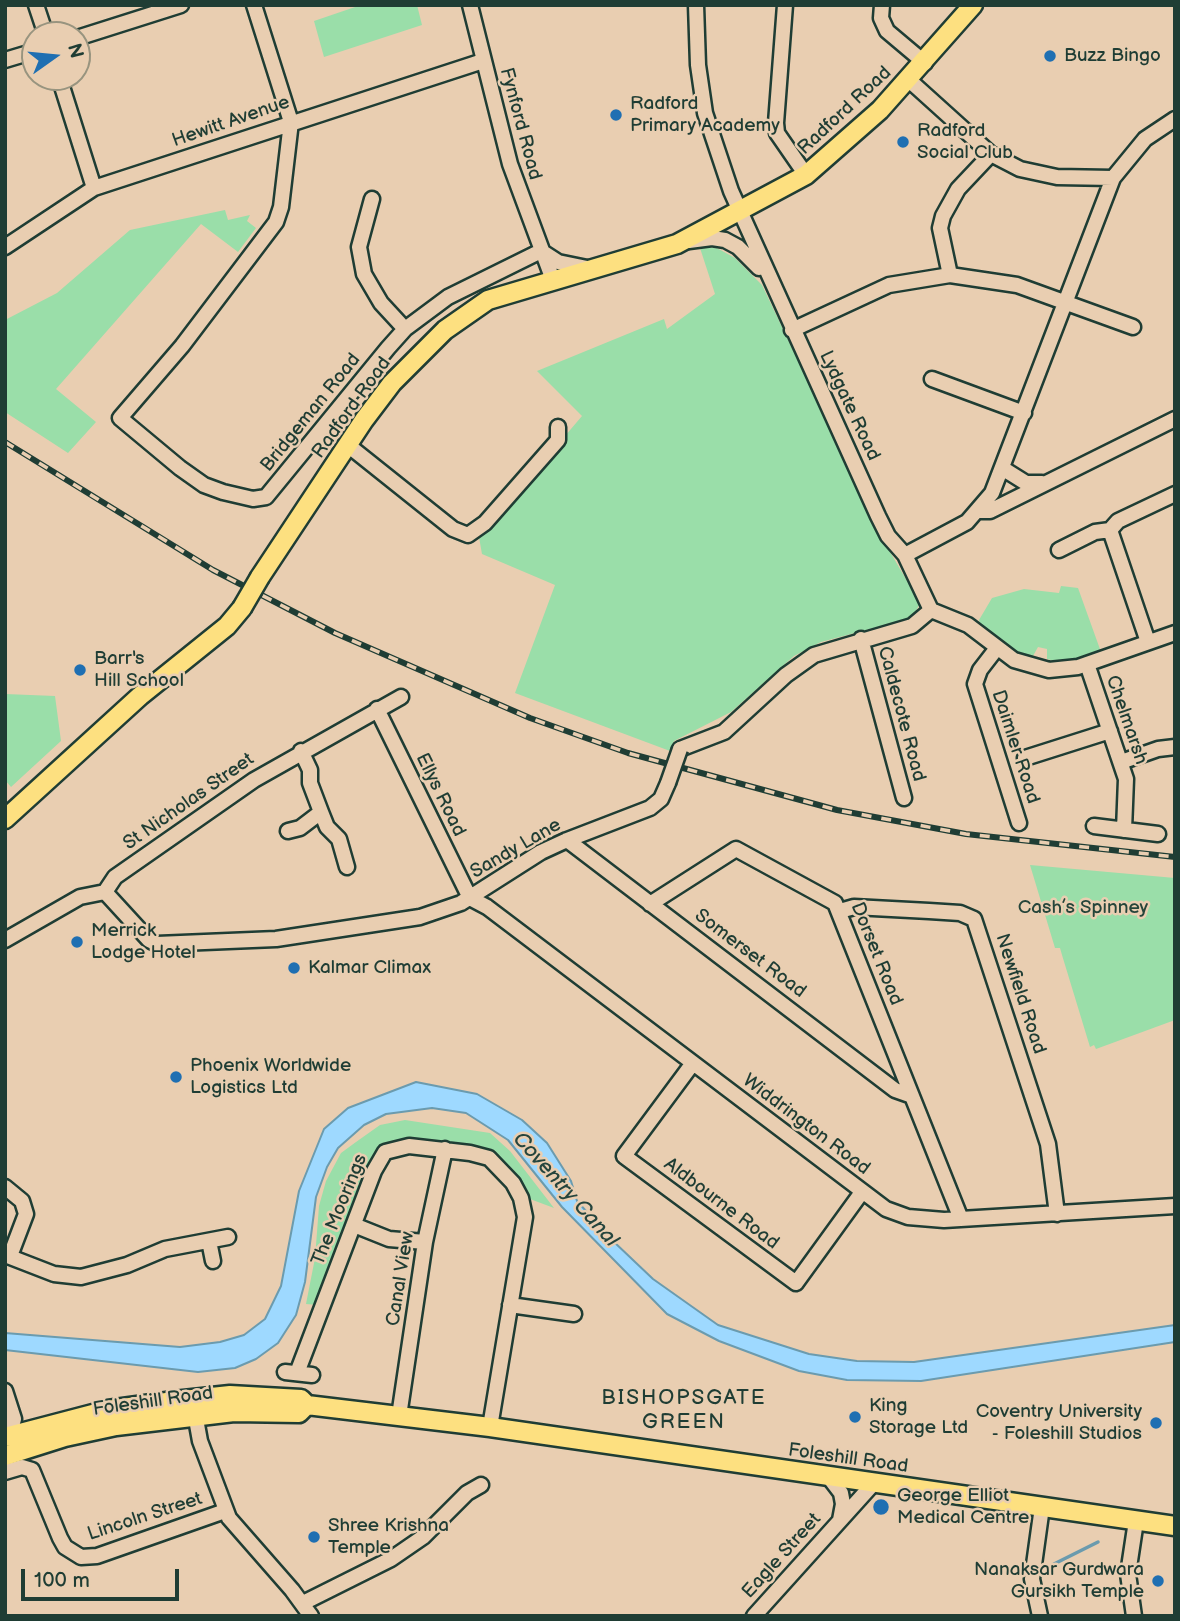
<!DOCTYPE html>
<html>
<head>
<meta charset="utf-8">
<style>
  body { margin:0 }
  #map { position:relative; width:1180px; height:1621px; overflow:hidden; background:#e9ceb1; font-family:"Balsamiq Sans",sans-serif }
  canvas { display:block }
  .frame { position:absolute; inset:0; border:7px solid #1f3d34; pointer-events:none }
  .north { position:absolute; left:21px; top:21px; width:70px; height:70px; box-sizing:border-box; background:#e9ceb1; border:2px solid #98947f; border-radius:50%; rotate:75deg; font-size:19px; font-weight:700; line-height:28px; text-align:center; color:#1f3d34 }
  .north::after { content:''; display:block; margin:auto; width:24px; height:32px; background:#1f6fb2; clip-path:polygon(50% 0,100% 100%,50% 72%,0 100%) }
  .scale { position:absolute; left:21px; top:1569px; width:158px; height:32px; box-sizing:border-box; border:4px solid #1f3d34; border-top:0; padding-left:9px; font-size:21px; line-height:24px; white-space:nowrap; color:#1f3d34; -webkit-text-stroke:5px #e9ceb1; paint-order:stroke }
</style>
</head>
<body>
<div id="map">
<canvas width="1180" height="1621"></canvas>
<div class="frame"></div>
<div class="north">N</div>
<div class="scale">100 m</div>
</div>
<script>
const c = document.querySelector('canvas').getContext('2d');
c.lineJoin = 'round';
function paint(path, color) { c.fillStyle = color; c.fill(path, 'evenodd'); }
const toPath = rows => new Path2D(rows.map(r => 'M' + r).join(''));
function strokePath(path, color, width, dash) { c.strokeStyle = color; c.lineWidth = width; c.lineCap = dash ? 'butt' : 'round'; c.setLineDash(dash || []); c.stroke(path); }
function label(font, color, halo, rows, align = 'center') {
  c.font = font + ' "Balsamiq Sans",sans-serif'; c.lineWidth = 5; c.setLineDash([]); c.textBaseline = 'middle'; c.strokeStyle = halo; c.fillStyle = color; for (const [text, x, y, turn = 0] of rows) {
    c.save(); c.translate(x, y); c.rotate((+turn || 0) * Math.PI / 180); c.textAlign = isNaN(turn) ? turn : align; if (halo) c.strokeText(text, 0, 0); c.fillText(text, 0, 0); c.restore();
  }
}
const green = toPath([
  [361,5,417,5,422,25,324,57,314,21],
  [225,210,228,220,250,215,247,221,256,228,238,252,201,224,56,389,96,422,68,453,5,412,5,320,57,293,130,230],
  [715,247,735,258,762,285,886,545,920,603,915,613,904,620,821,642,794,656,731,712,674,741,670,751,515,693,555,585,482,554,479,537,582,416,537,371,664,319,667,329,715,294,700,248],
  [1061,586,1078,588,1101,652,1080,660,1059,662,1047,659,1047,649,1038,647,1033,656,1028,656,1014,653,981,629,979,620,992,598,1024,589,1059,593],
  [5,694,55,696,61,741,11,787,5,780],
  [1030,865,1175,878,1175,1020,1096,1049,1094,1045,1090,1047,1062,955,1060,948,1055,948],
  [405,1120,490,1133,510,1151,554,1208,530,1199,492,1157,384,1149,318,1305,306,1304,315,1258,319,1206,326,1181,341,1153,356,1142,380,1125]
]);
const water = toPath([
  [416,1082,477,1094,522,1120,547,1143,571,1181,577,1201,613,1241,653,1279,718,1325,809,1354,857,1361,914,1362,1175,1325,1175,1342,921,1381,847,1380,799,1371,719,1341,667,1314,562,1207,508,1140,466,1113,432,1108,386,1114,364,1125,338,1148,327,1167,316,1197,305,1282,296,1315,278,1343,256,1359,235,1368,198,1372,5,1350,5,1333,180,1347,220,1342,244,1335,265,1319,281,1286,299,1191,324,1129,348,1108,416,1082]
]);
const stream = toPath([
  [1050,1566,1098,1542]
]);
const minor = toPath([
  [36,5,46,35],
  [254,5,291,122,281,207,276,222,182,346,120,418,180,468,204,485,223,492,253,499,266,497,388,348,405,329,448,297,541,251,558,262,592,269],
  [470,5,510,164,553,280],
  [696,5,698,65,705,113,731,191,878,516,888,536,905,555,931,610],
  [785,5,776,123,777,133,806,175],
  [882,5,881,18,887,31,925,63],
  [77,38,181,5],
  [5,60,35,51],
  [59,77,94,188],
  [909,80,991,154,1020,169,1057,177,1113,178],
  [372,199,359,247,364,274,381,303,405,329],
  [689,241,712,238,725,240,738,247,759,268],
  [5,247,94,188,483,61],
  [950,275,940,228,943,216,958,189,991,154],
  [792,330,889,285,950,275,1017,285,1133,327],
  [932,379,1024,413],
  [349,446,453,529,468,535,485,523,558,440,558,427],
  [1002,468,1026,483,1042,483],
  [978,511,990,511,1175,419],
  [1059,550,1095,532,1110,530],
  [905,555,967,522,992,493,1113,178,1145,139,1175,119],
  [931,610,968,625,1014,660,1049,670,1078,667,1175,633],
  [861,639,904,798],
  [1148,642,1110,530,1118,521,1175,494],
  [997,648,980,670,975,684,1019,823],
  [1087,664,1126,779,1124,830],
  [377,709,470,898,487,907,886,1209,908,1217,944,1220,1175,1206],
  [680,749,724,732,786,675,814,655,912,626,931,610],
  [301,751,310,770,310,783,321,812,327,827,339,839,347,867],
  [1025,758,1110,731],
  [1121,762,1158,749,1175,747],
  [1094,826,1158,834],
  [288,831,300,828,321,812],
  [567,840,895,1090,912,1096],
  [105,892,149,940,157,944,276,939,420,917,461,903,541,852,567,840,650,808,661,799,668,783],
  [105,892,115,877,254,780,401,697],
  [650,904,736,849,835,903,961,1219],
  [840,911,854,907,929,911,960,913,974,919,1048,1144,1057,1214],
  [5,940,80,897,105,892],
  [693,1063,624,1156,796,1283,862,1192],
  [5,1187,22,1201,26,1214,10,1256],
  [354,1225,389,1239,425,1242],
  [209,1241,213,1261],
  [5,1255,54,1274,81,1277,127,1265,165,1249,228,1237],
  [510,1305,574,1314],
  [285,1372,312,1375],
  [297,1373,374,1171,385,1152,409,1146,470,1153,489,1158,513,1183,521,1198,525,1217,490,1427],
  [5,1391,14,1419,9,1436],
  [194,1408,200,1441,229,1518,292,1590,311,1616],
  [399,1416,425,1242,445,1149],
  [5,1472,22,1467,32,1470,60,1538,65,1547,81,1557,97,1556,225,1511],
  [828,1476,841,1493,843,1504,840,1520],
  [303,1603,391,1559,423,1537,467,1493,481,1485],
  [754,1616,873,1484],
  [1040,1616,1032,1579,1042,1507],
  [1134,1616,1128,1574,1136,1521]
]);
const major = toPath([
  [260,577,364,420,392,383,445,330,488,300,677,244,806,175,880,110,973,5],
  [5,819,140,696,227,626,242,608],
  [5,1437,108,1410,174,1401,230,1395,301,1399,307,1405,490,1427,1175,1526],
  [5,1456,65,1437,116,1426,234,1412,299,1413,307,1405]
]);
const rail = toPath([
  [5,442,213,570,335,633,530,718,628,753,837,810,966,834,1175,857]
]);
const minorBridge = toPath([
  [668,783,680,749]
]);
const majorBridge = toPath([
  [242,608,260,577]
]);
const markers = [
  [1050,56,7,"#1f6fb2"],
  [616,115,7,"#1f6fb2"],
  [903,142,7,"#1f6fb2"],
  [80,670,7,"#1f6fb2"],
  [77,942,7,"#1f6fb2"],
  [294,968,7,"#1f6fb2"],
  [176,1077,7,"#1f6fb2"],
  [855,1417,7,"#1f6fb2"],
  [1156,1423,7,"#1f6fb2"],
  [881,1507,9,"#1f6fb2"],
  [314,1537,7,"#1f6fb2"],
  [1158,1581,7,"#1f6fb2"]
];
const poiNames = [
  ["Buzz Bingo",1064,56],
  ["Radford",630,104],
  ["Primary Academy",630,126],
  ["Radford",917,131],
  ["Social Club",917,153],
  ["Barr's",94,659],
  ["Hill School",94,681],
  ["Merrick",91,931],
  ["Lodge Hotel",91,953],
  ["Kalmar Climax",308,968],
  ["Phoenix Worldwide",190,1066],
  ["Logistics Ltd",190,1088],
  ["King",869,1406],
  ["Storage Ltd",869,1428],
  ["Coventry University",1142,1412,"right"],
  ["- Foleshill Studios",1142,1434,"right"],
  ["George Elliot",897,1496],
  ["Medical Centre",897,1518],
  ["Shree Krishna",328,1526],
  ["Temple",328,1548],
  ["Nanaksar Gurdwara",1144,1570,"right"],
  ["Gursikh Temple",1144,1592,"right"]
];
const streetNames = [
  ["Radford Road",845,111,-43],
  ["Hewitt Avenue",231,122,-19],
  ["Fynford Road",520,124,75],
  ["Lydgate Road",849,406,65],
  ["Radford Road",352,408,-54],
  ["Bridgeman Road",311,413,-51],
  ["Caldecote Road",901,714,75],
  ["Chelmarsh",1126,720,71],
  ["Daimler Road",1015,747,72],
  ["Ellys Road",440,795,64],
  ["St Nicholas Street",189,802,-35],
  ["Sandy Lane",516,849,-30],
  ["Somerset Road",750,954,37],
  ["Dorset Road",876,954,68],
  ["Newfield Road",1020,994,72],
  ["Widdrington Road",806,1125,37],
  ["Aldbourne Road",721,1204,37],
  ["The Moorings",340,1210,-68],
  ["Canal View",401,1279,-81],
  ["Foleshill Road",153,1402,-8],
  ["Foleshill Road",848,1459,8],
  ["Lincoln Street",145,1517,-18],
  ["Eagle Street",782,1556,-48]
];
const parkNames = [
  ["Cash’s Spinney",1083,908]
];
const waterNames = [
  ["Coventry Canal",565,1190,48]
];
const neighbourhoodNames = [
  ["BISHOPSGATE",684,1399],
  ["GREEN",684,1423]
];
paint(green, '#9adea9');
paint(water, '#9ed9ff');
strokePath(water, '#6b9bae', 2);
strokePath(stream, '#6b9bae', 3.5);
strokePath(minor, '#1f3d34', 19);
strokePath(major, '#1f3d34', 23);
strokePath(minor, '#e9ceb1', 14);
strokePath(major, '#fde080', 18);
strokePath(rail, '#1f3d34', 6);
strokePath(rail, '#e9ceb1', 3.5, [10]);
strokePath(minorBridge, '#1f3d34', 19, []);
strokePath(majorBridge, '#1f3d34', 23, []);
strokePath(minorBridge, '#e9ceb1', 14);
strokePath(majorBridge, '#fde080', 18);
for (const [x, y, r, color] of markers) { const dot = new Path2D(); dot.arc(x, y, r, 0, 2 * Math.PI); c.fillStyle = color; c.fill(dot); strokePath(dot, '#e9ceb1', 2.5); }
label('19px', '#1f3d34', '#e9ceb1', poiNames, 'left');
label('19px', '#1f3d34', '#e9ceb1', streetNames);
label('19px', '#25453a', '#e9ceb1', parkNames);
label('italic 21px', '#25453e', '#e9ceb1', waterNames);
c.letterSpacing = '2px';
label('21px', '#1f3d34', '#e9ceb1', neighbourhoodNames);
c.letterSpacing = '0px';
</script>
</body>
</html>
